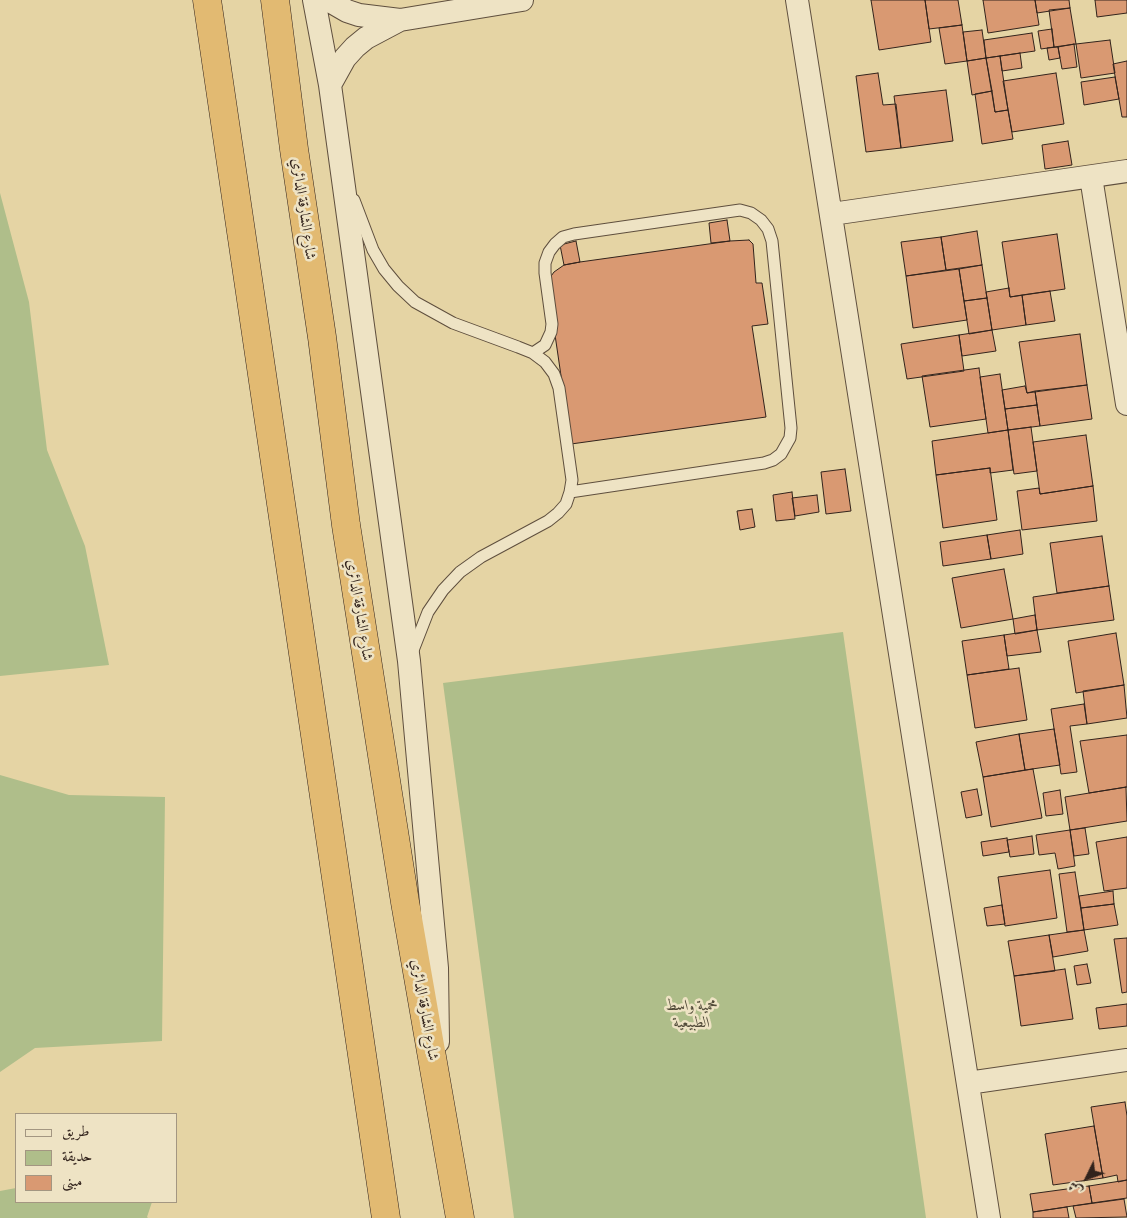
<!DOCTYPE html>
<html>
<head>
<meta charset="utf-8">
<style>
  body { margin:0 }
  #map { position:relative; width:1127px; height:1218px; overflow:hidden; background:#e5d4a4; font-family:"IM FELL French Canon",Amiri,serif }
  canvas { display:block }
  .legend { position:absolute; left:15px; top:1113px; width:162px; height:90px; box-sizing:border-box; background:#eee3c4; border:1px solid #a39681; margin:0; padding:6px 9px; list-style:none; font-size:15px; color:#32231c }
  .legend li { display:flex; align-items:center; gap:10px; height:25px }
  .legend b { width:25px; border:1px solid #a39681 }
  .north { position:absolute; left:1062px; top:1153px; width:50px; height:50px; -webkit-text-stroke:4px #eee3c4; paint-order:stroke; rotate:228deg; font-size:14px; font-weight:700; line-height:20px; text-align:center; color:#32231c }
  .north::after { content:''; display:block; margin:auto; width:18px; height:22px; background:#32231c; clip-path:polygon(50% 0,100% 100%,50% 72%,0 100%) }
</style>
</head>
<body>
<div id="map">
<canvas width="1127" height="1218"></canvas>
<ul class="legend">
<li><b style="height:6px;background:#eee3c4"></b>طريق</li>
<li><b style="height:14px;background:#afbe8a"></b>حديقة</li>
<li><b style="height:14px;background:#d99972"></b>مبنى</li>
</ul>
<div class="north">ش</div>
</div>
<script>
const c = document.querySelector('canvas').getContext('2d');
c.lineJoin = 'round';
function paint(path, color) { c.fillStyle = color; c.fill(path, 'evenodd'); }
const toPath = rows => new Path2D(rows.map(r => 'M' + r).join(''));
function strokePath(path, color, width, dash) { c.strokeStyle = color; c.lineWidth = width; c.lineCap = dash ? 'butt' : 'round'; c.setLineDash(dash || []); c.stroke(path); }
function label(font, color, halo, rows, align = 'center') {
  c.font = font + ' "IM FELL French Canon",Amiri,serif'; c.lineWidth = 5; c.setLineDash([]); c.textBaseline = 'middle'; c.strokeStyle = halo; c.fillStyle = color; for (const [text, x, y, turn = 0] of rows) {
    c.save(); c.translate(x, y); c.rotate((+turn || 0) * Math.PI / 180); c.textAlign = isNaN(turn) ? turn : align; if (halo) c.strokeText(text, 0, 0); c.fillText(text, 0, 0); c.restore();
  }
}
const green = toPath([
  [0,193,29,302,47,450,85,546,109,665,0,676],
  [843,632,926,1218,514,1218,443,683],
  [0,775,69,795,165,797,162,1041,35,1048,0,1072],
  [16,1188,16,1202,152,1202,147,1217,148,1218,0,1218,0,1191]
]);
const building = toPath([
  [871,0,925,0,931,42,879,50,871,0],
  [925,0,958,0,962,25,929,29,925,0],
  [983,0,1035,0,1039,25,988,33,983,0],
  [1035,0,1069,0,1070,8,1037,13,1035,0],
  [1095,0,1127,0,1127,13,1097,17,1095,0],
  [1070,8,1076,44,1054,47,1049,10,1070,8],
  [962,25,967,61,945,64,939,28,962,25],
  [1052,29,1054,47,1041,49,1038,31,1052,29],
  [982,30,986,58,967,61,963,32,982,30],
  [1032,33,1035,51,986,58,984,40,1032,33],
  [1110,40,1115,73,1081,78,1076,44,1110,40],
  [1074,44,1077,67,1062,69,1058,47,1074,44],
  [1058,47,1060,58,1049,60,1047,48,1058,47],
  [1020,53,1022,68,1002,71,1000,56,1020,53],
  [1000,56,1008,110,995,112,986,58,1000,56],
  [986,58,992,91,972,95,967,61,986,58],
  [1127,61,1127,117,1122,117,1113,64,1127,61],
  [878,73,883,105,896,104,901,148,866,152,856,76,878,73],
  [1056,73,1064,124,1012,132,1003,81,1056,73],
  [1115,77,1119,99,1084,105,1081,82,1115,77],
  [946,90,953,141,901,148,894,96,946,90],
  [992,91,995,112,1008,110,1013,139,982,144,975,94,992,91],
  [1068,141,1072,165,1045,169,1042,145,1068,141],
  [727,220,730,241,711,243,709,223,727,220],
  [977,231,982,265,946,270,941,237,977,231],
  [1057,234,1065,289,1010,297,1002,242,1057,234],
  [941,237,946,270,906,276,901,242,941,237],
  [749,240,753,244,756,283,762,283,768,324,752,326,766,417,571,444,548,287,549,279,554,272,564,265,580,262,730,241,749,240],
  [576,241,580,262,564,265,560,245,576,241],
  [982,265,987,298,964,301,959,269,982,265],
  [959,269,967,320,913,328,906,276,959,269],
  [1009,288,1010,297,1022,295,1026,325,992,330,986,292,1009,288],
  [1050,291,1055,321,1026,325,1022,295,1050,291],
  [987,298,992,330,969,334,964,301,987,298],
  [992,330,996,351,962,356,959,335,992,330],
  [1080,334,1087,385,1027,393,1019,342,1080,334],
  [959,335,964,371,907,379,901,344,959,335],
  [979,368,986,419,930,427,922,376,979,368],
  [1000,374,1008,430,988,433,980,377,1000,374],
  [1087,385,1092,419,1040,426,1035,391,1087,385],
  [1025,386,1027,393,1035,391,1037,405,1005,409,1002,390,1025,386],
  [1037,405,1040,426,1008,430,1005,409,1037,405],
  [1031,427,1037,471,1014,474,1008,430,1031,427],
  [1008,430,1013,470,990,473,990,468,936,475,932,441,1008,430],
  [1086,435,1093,486,1040,494,1033,442,1086,435],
  [990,468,997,520,943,528,936,475,990,468],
  [845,469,851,511,826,514,821,472,845,469],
  [1093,486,1097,521,1022,530,1017,491,1039,488,1040,494,1093,486],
  [792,492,795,519,776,521,773,495,792,492],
  [817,495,819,512,795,516,792,498,817,495],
  [752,509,755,527,740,530,737,511,752,509],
  [1020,530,1023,554,991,559,987,535,1020,530],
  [987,535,991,559,943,566,940,542,987,535],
  [1102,536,1109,586,1057,593,1050,543,1102,536],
  [1004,569,1013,619,961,628,952,578,1004,569],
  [1109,586,1114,620,1037,630,1033,597,1109,586],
  [1035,615,1037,630,1015,634,1013,619,1035,615],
  [1037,630,1041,652,1007,656,1004,635,1037,630],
  [1116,633,1124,685,1076,693,1068,641,1116,633],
  [1004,635,1009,669,967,675,962,641,1004,635],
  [1019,668,1027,720,975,728,967,675,1019,668],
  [1124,685,1127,718,1087,724,1083,691,1124,685],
  [1084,704,1087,724,1070,726,1077,772,1061,774,1051,709,1084,704],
  [1054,729,1060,765,1025,770,1019,734,1054,729],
  [1019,734,1025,770,983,777,976,742,1019,734],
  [1127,735,1127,787,1089,793,1080,741,1127,735],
  [1033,769,1042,818,991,827,983,777,1033,769],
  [1126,787,1127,821,1070,830,1065,797,1126,787],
  [977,789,982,815,966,818,961,792,977,789],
  [1060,790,1063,814,1046,816,1043,793,1060,790],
  [1085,828,1089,854,1074,856,1070,830,1085,828],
  [1070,830,1075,866,1058,869,1055,853,1039,855,1036,835,1070,830],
  [1032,836,1034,854,1010,857,1007,840,1032,836],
  [1127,837,1127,888,1104,891,1096,842,1127,837],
  [1007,838,1009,852,983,856,981,842,1007,838],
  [1050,870,1057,918,1005,926,998,877,1050,870],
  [1075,872,1084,930,1067,932,1059,874,1075,872],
  [1113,891,1114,904,1081,908,1079,896,1113,891],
  [1114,904,1118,925,1084,930,1081,908,1114,904],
  [1002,905,1005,924,987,926,984,908,1002,905],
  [1084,930,1088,951,1053,957,1049,935,1084,930],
  [1049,935,1055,971,1014,976,1008,941,1049,935],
  [1127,938,1127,992,1122,993,1114,939,1127,938],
  [1087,964,1091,983,1077,985,1074,966,1087,964],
  [1065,969,1073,1019,1021,1026,1014,976,1065,969],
  [1127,1004,1127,1026,1099,1029,1096,1008,1127,1004],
  [1125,1102,1127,1116,1127,1180,1118,1182,1117,1175,1103,1178,1091,1107,1125,1102],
  [1094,1126,1103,1178,1053,1185,1045,1134,1094,1126],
  [1127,1180,1127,1198,1092,1203,1089,1186,1127,1180],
  [1089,1186,1092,1203,1033,1212,1030,1194,1089,1186],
  [1124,1199,1127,1217,1076,1218,1073,1206,1124,1199],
  [1067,1207,1069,1218,1033,1218,1033,1212,1067,1207]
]);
const service = toPath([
  [354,200,373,250,384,269,398,286,415,302,453,323,518,347,533,353,545,362,554,374,559,388,572,480,570,492,566,504,558,513,548,521,481,557,460,572,443,590,428,612,412,653],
  [533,353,545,345,551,332,552,324,545,273,545,263,549,252,555,244,563,237,574,234,740,210,751,213,761,220,768,229,772,241,791,428,790,438,781,454,773,460,764,463,570,492]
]);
const minor = toPath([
  [314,0,330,85,409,661,437,968,438,1042],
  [328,0,347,11,359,15,400,20,522,0],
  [797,0,989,1218],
  [330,85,345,58,355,47,366,38,400,20],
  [1091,177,1127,404],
  [832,214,1127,171],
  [968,1083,1127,1060]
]);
const motorway = toPath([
  [207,0,386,1218],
  [275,0,294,149,322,337,346,525,405,902,460,1218]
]);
const streetNames = [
  ["شارع الشارقة الدائري",303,209,82],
  ["شارع الشارقة الدائري",359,610,81],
  ["شارع الشارقة الدائري",424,1010,80]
];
const parkNames = [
  ["محمية واسط",692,1006],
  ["الطبيعية",692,1023]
];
paint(green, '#afbe8a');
paint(building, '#d99972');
strokePath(building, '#32231c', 1);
strokePath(service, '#5f4f3e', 13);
strokePath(minor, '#5f4f3e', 24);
strokePath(motorway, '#32231c', 29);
strokePath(service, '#eee3c4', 11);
strokePath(minor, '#eee3c4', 22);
strokePath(motorway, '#e2ba72', 28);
label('15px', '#32231c', '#eee3c4', streetNames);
label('italic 15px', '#514a38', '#eee3c4', parkNames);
</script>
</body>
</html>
